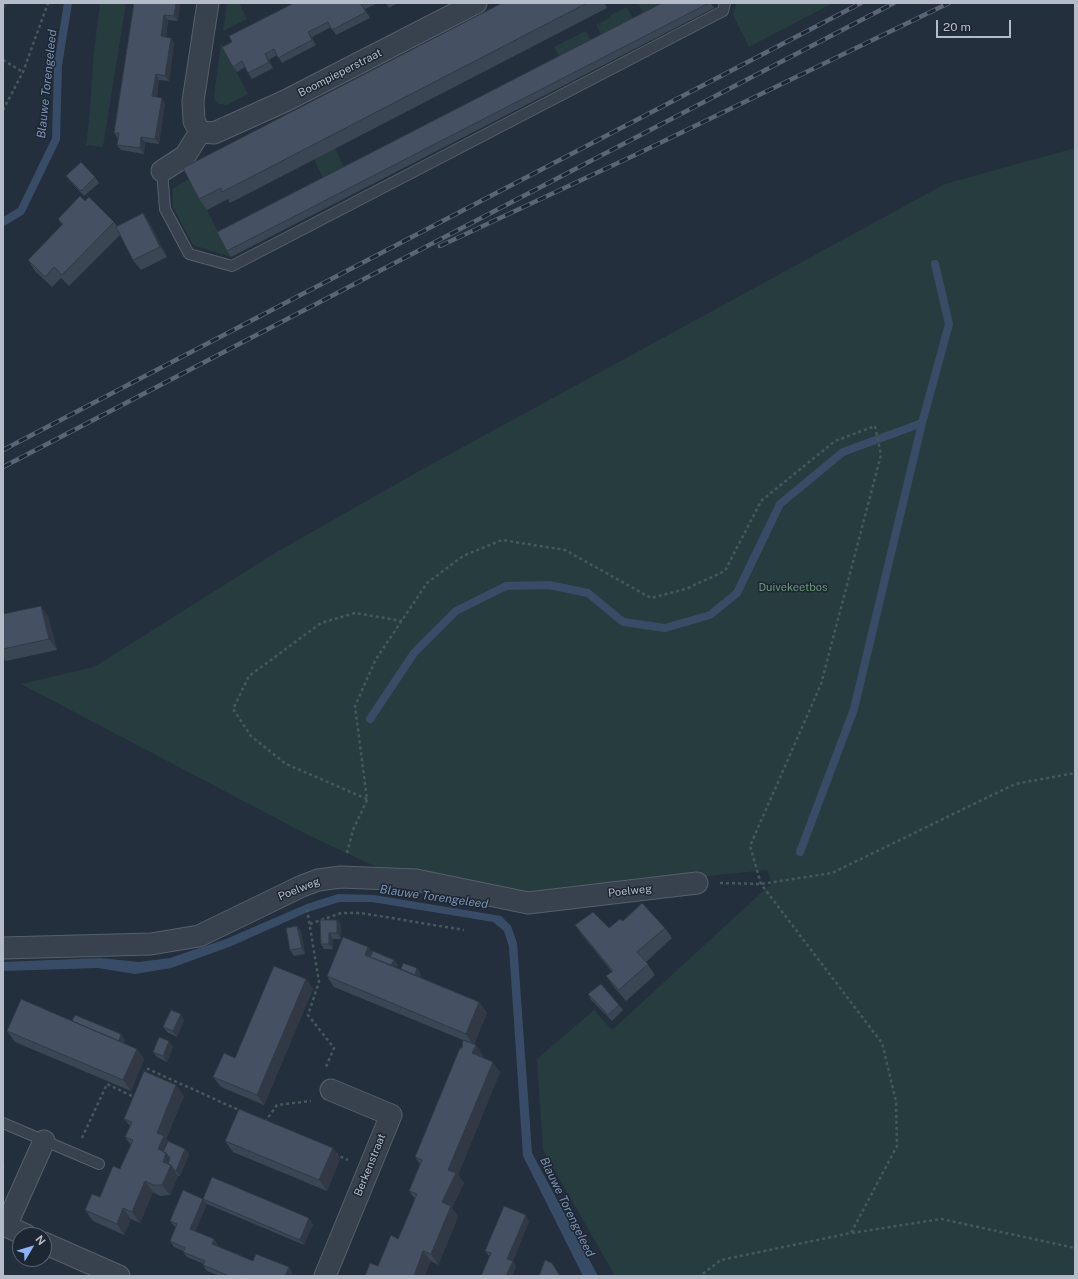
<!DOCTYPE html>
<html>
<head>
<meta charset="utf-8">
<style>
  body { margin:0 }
  #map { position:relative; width:1078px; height:1279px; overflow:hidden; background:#242f3e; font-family:"Public Sans",sans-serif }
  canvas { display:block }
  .frame { position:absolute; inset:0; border:4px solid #b4bcc9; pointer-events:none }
  .north { position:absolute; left:12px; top:1227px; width:40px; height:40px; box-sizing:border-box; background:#1d2633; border:1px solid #59626f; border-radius:50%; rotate:52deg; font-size:11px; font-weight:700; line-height:16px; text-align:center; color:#b4bcc9 }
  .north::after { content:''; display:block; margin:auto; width:14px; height:18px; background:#8ab4f8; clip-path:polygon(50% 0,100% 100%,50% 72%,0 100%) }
  .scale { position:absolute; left:936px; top:20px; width:75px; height:18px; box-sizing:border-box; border:2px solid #b4bcc9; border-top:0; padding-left:5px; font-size:12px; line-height:14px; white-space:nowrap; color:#b4bcc9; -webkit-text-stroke:3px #1d2633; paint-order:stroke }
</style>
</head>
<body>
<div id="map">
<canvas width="1078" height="1279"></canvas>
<div class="frame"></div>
<div class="north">N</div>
<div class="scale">20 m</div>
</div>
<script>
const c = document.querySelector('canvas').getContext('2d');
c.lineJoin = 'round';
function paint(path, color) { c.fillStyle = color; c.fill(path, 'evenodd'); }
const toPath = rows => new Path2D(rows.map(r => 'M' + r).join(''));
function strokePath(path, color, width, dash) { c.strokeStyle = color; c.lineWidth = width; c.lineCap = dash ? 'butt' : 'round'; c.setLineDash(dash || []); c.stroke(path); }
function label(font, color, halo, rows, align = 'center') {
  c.font = font + ' "Public Sans",sans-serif'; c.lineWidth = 3; c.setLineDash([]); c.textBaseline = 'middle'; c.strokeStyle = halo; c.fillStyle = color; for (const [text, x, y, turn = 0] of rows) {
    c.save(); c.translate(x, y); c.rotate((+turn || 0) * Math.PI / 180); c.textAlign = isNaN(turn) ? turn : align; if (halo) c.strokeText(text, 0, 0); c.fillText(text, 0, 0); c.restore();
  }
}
const green = toPath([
  [100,3,126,3,103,147,86,145,90,111,94,51],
  [227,3,239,3,247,19,223,31],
  [638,3,676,3,646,19],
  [737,3,833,3,749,47,733,15],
  [627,7,635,24,604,40,596,25,611,17,611,15],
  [586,31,594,46,562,62,554,47],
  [221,43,248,94,227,105,219,104,215,100,214,95],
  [335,148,347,173,326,184,314,159],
  [1075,148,1075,1276,615,1276,543,1150,537,1059,594,1010,612,1030,772,883,767,870,497,897,385,871,308,835,21,684,94,667,275,553,430,465,945,184],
  [191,178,221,238,231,257,193,245,173,207,172,189]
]);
const water = toPath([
  [338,894,374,895,501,916,511,926,517,943,532,1153,598,1276,583,1276,523,1156,509,947,504,931,493,922,372,902,339,902,308,912,229,947,171,968,135,974,98,968,3,971,3,962,100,958,139,962,170,958,226,939,307,904]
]);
const stream = toPath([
  [3,222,21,211,56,139,58,65,68,3],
  [370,719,414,653,456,611,506,586,549,585,588,593,623,622,665,628,710,615,737,593,780,504,843,452,922,423],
  [800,852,854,709,922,423,949,324,935,264]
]);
const path = toPath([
  [3,60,23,72],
  [3,110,23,72,48,3],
  [367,799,286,764,251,736,233,709,249,676,321,623,355,613,402,621],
  [347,853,353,830,367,800,355,706,376,659,427,583,463,556,502,540,565,550,651,598,686,589,725,571,761,501,835,441,875,426,881,455,821,684,750,846,761,884,882,1043,896,1101,897,1146,851,1233,721,1260,700,1276],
  [720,883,761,884,832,873,1015,784,1075,773],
  [307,909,319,982,308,1015,334,1048,326,1067],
  [310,924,341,913,361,913,464,930],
  [146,1076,148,1069,241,1111],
  [265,1122,277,1105,311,1101],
  [82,1138,107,1084,136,1098],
  [335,1154,348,1160],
  [852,1233,941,1219,1075,1248]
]);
const service = toPath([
  [162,171,165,209,189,254,232,266,723,11,725,3],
  [3,1123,99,1164]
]);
const minor = toPath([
  [208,3,193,101,194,121,200,132,214,133,285,101,476,3],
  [162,171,185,156,200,132],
  [3,948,151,944,199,936,302,886,318,880,341,877,416,880,528,903,697,883],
  [26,1235,6,1226,44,1141],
  [44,1243,119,1276],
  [325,1276,391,1115,331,1090]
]);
const rail = toPath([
  [440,246,635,155,949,3],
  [3,450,861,3],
  [3,467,894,3]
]);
const wall = toPath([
  [134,3,180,3,178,21,168,20,166,37,171,38,174,43,169,81,159,80,157,97,165,103,159,144,145,142,144,154,121,150,117,145,118,138,114,133],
  [294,3,378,3,365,9,370,18,336,35,331,27,312,37,316,45,282,63,277,55,269,60,273,68,252,79,245,67,237,72,233,67,232,42],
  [386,3,398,3,389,8],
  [502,3,607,3,605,4,607,8,230,203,228,199,207,210,199,199],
  [662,3,711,3,714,8,231,257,227,251],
  [66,176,95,177,99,183,84,196,70,181],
  [85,201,114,222,117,226,143,213,150,224,167,257,141,270,133,260,120,235,69,286,61,278,52,287,35,271,28,260,62,225,58,219],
  [3,614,48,616,57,650,6,661,3,657],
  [337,920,341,925,341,939,333,939,333,949,324,949,321,944],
  [623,921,665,928,672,938,646,962,655,975,626,1001,614,987,606,976,612,972,583,936,575,925,609,928],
  [301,931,305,954,294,956,290,950],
  [368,947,372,952,394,960,398,965,396,968,401,969,417,968,421,974,420,977,479,1002,487,1013,474,1044,476,1045,483,1056,483,1057,500,1072,458,1175,464,1183,452,1208,458,1217,438,1265,431,1261,378,1266,398,1239,415,1199,409,1191,420,1164,415,1157,462,1048,463,1040,334,987,327,976],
  [306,979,313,989,264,1105,221,1087,213,1077,235,1058],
  [588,994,619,1005,623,1010,612,1021,591,1000],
  [184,1020,177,1037,167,1032,163,1027],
  [72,1021,125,1040,123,1043,137,1049,144,1059,131,1091,15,1042,7,1031],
  [173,1047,167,1062,157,1057,153,1052],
  [184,1096,166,1139,168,1141,185,1149,189,1154,180,1176,178,1176,170,1195,160,1196,153,1192,140,1223,131,1219,124,1235,93,1221,85,1210,100,1197,120,1169,131,1145,125,1137,130,1126,124,1119],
  [225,1141,333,1148,340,1159,327,1191,233,1152],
  [203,1199,313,1224,304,1245,207,1204,195,1231,214,1239,218,1245,218,1246,253,1261,289,1267,292,1273,291,1276,220,1276,207,1271,203,1265,204,1264,187,1257,183,1252,183,1251,174,1247,170,1241,176,1227,174,1226,170,1221],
  [529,1221,513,1261,516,1266,512,1276,481,1276,490,1257,485,1251]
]);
const shadedWall = toPath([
  [3,3,8,3,3,11],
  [176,3,180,3,178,21,174,16],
  [361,4,365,9,370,18,366,12],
  [164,15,168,20,165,42,161,36],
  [308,32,312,37,316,45,312,40],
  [171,38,174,43,169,81,165,76],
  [265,54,269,60,273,68,269,62],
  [156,74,159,80,156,102,152,96],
  [162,98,165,103,159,144,155,139],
  [141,137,145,142,144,154,140,148],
  [143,213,150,224,167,257,160,247],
  [41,606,48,616,57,650,49,639],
  [337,920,341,925,341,939,337,933],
  [297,926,301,931,305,954,302,948],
  [329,933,333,939,333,949,329,944],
  [368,947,376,958,374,962,365,955],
  [394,960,398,965,394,974,390,969],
  [417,968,421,974,417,984,413,979],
  [306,979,313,989,264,1105,257,1095],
  [479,1002,487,1013,473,1045,466,1034],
  [181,1014,184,1020,177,1037,173,1031],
  [121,1034,125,1040,121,1050,117,1044],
  [169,1041,173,1047,167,1062,163,1056],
  [476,1045,483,1056,480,1064,472,1053],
  [137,1049,144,1059,131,1091,123,1080],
  [493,1062,500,1072,458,1175,464,1183,452,1208,458,1217,438,1265,431,1254,448,1170],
  [176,1085,184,1096,166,1139,172,1146,174,1164,172,1167,178,1176,170,1195,162,1185,157,1133],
  [333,1148,340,1159,327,1191,319,1180],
  [185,1149,189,1154,180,1176,176,1171],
  [3,1164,5,1167,3,1173],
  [145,1181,153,1192,140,1223,132,1212],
  [203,1199,207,1204,194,1235,190,1229],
  [123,1208,131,1219,124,1235,117,1224],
  [526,1215,529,1221,513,1261,516,1266,512,1276,506,1276,507,1259],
  [309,1218,313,1224,304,1245,300,1240],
  [214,1239,218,1245,216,1249,212,1244],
  [423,1251,431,1261,425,1276,414,1276],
  [289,1267,292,1273,291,1276,285,1276]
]);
const building = toPath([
  [134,3,176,3,174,16,164,15,161,36,171,38,165,76,156,74,152,96,162,98,155,139,141,137,140,148,117,145,119,133,114,133,134,3],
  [294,3,363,3,361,4,366,12,332,30,328,22,308,32,312,40,278,58,274,49,265,54,269,62,248,73,242,61,233,67,222,47,232,42,229,36,294,3],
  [502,3,587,3,222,192,221,188,199,199,183,168,502,3],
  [662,3,709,3,227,251,217,232,662,3],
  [81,162,95,177,81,191,66,176,81,162],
  [80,196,85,201,89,197,114,222,62,275,54,267,45,277,28,260,63,224,58,219,80,196],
  [143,213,160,247,133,260,116,227,143,213],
  [41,606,49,639,3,649,3,614,41,606],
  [642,903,665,928,637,952,648,964,619,990,606,976,613,971,575,925,593,912,609,928,620,919,623,921,642,903],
  [320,920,337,920,337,933,329,933,329,944,321,944,320,920],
  [297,926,302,948,290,950,286,928,297,926],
  [343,937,368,947,365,955,479,1002,466,1034,327,976,343,937],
  [373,951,394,960,391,965,370,957,373,951],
  [403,963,417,968,415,975,401,969,403,963],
  [274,966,306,979,257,1095,213,1077,224,1053,235,1058,274,966],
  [601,984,619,1005,608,1015,588,994,601,984],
  [21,999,137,1049,123,1080,7,1031,21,999],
  [171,1010,181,1014,173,1031,163,1027,171,1010],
  [75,1015,121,1034,119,1041,72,1021,75,1015],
  [159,1037,169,1041,163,1056,153,1052,159,1037],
  [463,1040,476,1045,472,1053,493,1062,448,1170,456,1173,442,1202,451,1206,431,1254,423,1251,414,1276,365,1276,370,1263,378,1266,391,1235,398,1239,408,1216,417,1194,409,1191,422,1160,415,1157,460,1048,462,1048,463,1040],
  [144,1071,176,1085,157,1133,164,1136,158,1149,166,1153,163,1162,171,1165,162,1185,153,1185,145,1181,132,1212,123,1208,117,1224,85,1210,92,1194,100,1197,113,1166,120,1169,133,1140,125,1137,132,1122,124,1119,144,1071],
  [239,1109,333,1148,319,1180,225,1141,239,1109],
  [168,1141,185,1149,176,1171,174,1170,171,1165,168,1164,170,1158,166,1153,163,1152,168,1141],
  [212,1177,309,1218,300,1240,203,1199,190,1229,214,1239,212,1244,253,1261,256,1254,289,1267,285,1276,249,1276,246,1275,246,1276,229,1276,203,1265,205,1261,183,1252,185,1248,170,1241,177,1224,170,1221,183,1190,203,1199,212,1177],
  [504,1206,526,1215,507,1259,513,1261,506,1276,481,1276,491,1253,485,1251,504,1206],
  [545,1260,552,1263,560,1276,539,1276,545,1260]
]);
const streetNames = [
  ["Boompieperstraat",340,73,-27],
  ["Poelweg",299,889,-22],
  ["Poelweg",630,891,-6],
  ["Berkenstraat",370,1165,-68]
];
const parkNames = [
  ["Duivekeetbos",793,588]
];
const waterNames = [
  ["Blauwe Torengeleed",47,84,-84],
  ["Blauwe Torengeleed",434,897,8],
  ["Blauwe Torengeleed",567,1207,64]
];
paint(green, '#263c3f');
paint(water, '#394c67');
strokePath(stream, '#394c67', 8);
strokePath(service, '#565f6c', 12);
strokePath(minor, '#565f6c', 23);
strokePath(path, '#44595c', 2.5, [3, 3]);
strokePath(service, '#38414e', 10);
strokePath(minor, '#38414e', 21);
strokePath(rail, '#5a6575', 4.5);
strokePath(rail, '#1d2633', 3, [9]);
paint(wall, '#3b4654');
paint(shadedWall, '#303945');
paint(building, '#455162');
strokePath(building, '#303945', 1);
label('11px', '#b4bcc9', '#1d2633', streetNames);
label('11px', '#6b9a76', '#1d2633', parkNames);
label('italic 12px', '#7c92b1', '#1d2633', waterNames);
</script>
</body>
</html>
